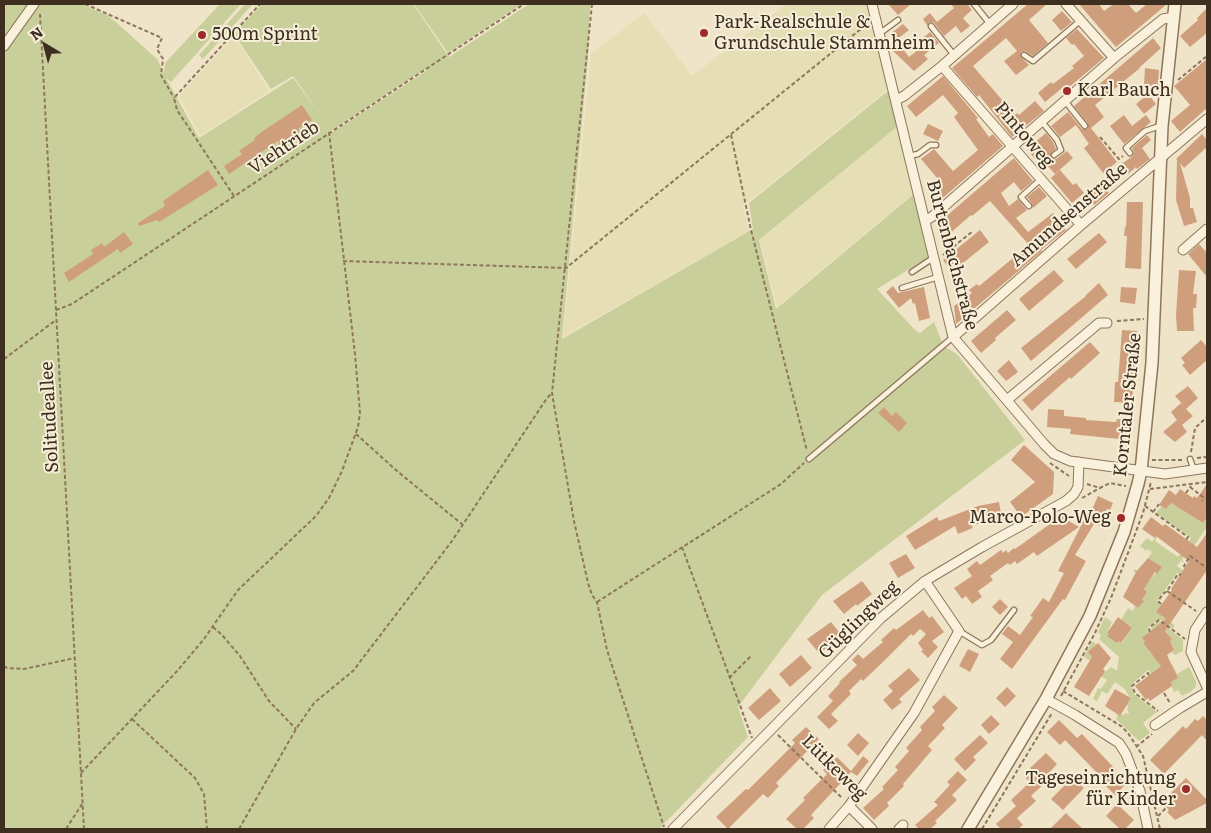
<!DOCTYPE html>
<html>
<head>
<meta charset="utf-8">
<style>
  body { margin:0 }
  #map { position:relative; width:1211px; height:833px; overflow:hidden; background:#f0e4c8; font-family:Literata,serif }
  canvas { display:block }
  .frame { position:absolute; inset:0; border:5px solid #3d2e20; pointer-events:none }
  .north { position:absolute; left:20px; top:20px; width:50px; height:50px; -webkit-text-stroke:4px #f7eed8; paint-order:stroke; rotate:323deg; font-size:14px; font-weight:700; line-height:20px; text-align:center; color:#3d2e20 }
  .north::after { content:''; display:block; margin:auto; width:18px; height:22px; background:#3d2e20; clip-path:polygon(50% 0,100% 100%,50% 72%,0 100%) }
</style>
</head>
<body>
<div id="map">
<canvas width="1211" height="833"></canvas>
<div class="frame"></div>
<div class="north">N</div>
</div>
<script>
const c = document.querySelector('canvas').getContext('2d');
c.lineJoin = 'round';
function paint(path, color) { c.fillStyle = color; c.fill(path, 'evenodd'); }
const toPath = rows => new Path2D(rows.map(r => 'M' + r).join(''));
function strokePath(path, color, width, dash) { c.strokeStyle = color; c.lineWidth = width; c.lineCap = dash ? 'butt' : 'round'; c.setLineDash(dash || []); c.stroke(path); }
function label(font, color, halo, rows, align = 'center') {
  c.font = font + ' Literata,serif'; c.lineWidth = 4; c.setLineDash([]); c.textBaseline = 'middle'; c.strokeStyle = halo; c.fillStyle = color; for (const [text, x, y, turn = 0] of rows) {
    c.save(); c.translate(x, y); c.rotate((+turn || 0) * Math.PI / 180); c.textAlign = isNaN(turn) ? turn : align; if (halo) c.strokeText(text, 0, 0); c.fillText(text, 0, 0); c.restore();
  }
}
const farmland = toPath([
  [786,4,867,4,888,89,743,206,749,231,563,337,591,54,644,13,692,76],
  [234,36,269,91,200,136,179,96],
  [897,127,913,194,777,307,760,240]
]);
const green = toPath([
  [4,4,81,4,109,16,157,59,164,73,165,63,220,4,241,4,171,82,166,78,199,138,293,78,320,114,293,76,271,89,234,34,262,4,413,4,449,57,529,4,590,4,588,57,562,339,753,229,749,203,889,90,898,126,759,240,776,309,914,194,929,257,877,289,915,330,920,333,934,322,942,342,940,344,957,354,1025,440,822,595,738,707,748,737,659,829,4,829],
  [425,69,426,71,333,132,331,131],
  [245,4,253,4,203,59,199,55],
  [414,4,522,4,448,53],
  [1171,503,1203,523,1207,517,1207,527,1192,549,1207,564,1207,566,1193,556,1186,554,1182,559,1184,563,1181,561,1177,566,1184,571,1181,574,1177,573,1157,601,1161,605,1156,612,1175,625,1172,629,1159,619,1149,626,1147,630,1149,633,1143,638,1145,641,1143,643,1152,655,1164,657,1173,666,1177,674,1189,667,1196,681,1196,686,1192,691,1182,696,1178,690,1174,692,1170,682,1178,678,1172,667,1163,664,1151,674,1148,670,1133,683,1131,686,1134,694,1157,712,1143,723,1150,733,1139,741,1116,719,1118,714,1124,715,1125,713,1128,714,1129,712,1127,709,1128,707,1127,705,1131,698,1126,692,1126,690,1115,682,1107,694,1102,691,1097,701,1093,699,1098,688,1101,689,1107,680,1101,676,1094,663,1084,657,1092,642,1094,642,1096,645,1088,652,1105,672,1111,667,1117,671,1119,657,1099,639,1101,635,1098,632,1105,617,1112,622,1107,633,1114,638,1113,640,1117,643,1119,641,1122,643,1132,628,1121,620,1128,608,1133,611,1135,606,1138,608,1143,601,1142,600,1147,592,1144,589,1145,587,1141,577,1133,571,1135,569,1150,580,1161,567,1148,558,1152,552,1147,549,1146,551,1140,546,1147,538,1152,542,1156,536,1157,537,1155,541,1178,557,1191,538,1156,513,1162,506,1166,509],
  [1159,621,1183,640,1183,651,1175,655,1171,652,1174,650,1170,641,1172,639,1163,628,1151,631,1152,626]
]);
const building = toPath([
  [888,4,911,4,898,15],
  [951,4,967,4,972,10,963,18,970,26,961,33,956,26,944,36,934,23,930,22,927,25,923,19,930,13,937,22,954,8],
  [1028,4,1047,4,1029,20,1048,43,1033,56,1025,51,1021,52,1021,57,1029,65,1016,75,1004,61,1017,51,1006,38,973,66,1015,115,1017,113,1019,115,1035,101,1044,111,1012,137,979,95,977,97,952,68],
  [1079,4,1099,4,1104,11,1114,4,1128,4,1136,13,1147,4,1167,4,1116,47],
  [1207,8,1207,33,1190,47,1180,36,1198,20,1197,18],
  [1062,11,1072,22,1061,31,1052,20],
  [903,24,909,30,896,40,890,34],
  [1077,29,1104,58,1068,88,1066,85,1045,102,1038,93,1051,82,1053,84,1074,68,1072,66,1084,56,1074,44,1072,45,1066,38],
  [930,32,939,43,924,55,928,59,914,71,892,50,899,44,909,57,927,43,923,38],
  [1153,38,1161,48,1139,68,1140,68,1095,105,1104,117,1091,128,1117,162,1103,173,1084,148,1089,144,1076,125,1060,137,1051,126,1068,112,1082,129,1088,129,1088,124,1074,106],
  [1207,59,1207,108,1180,132,1171,121,1190,105,1174,86],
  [1145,68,1159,70,1158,87,1144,85],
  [943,76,978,118,976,119,989,137,993,134,1003,146,938,202,928,188,938,179,921,159,934,149,953,171,978,150,954,117,958,113,943,95,916,117,907,106],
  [1148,94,1156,104,1144,114,1136,104],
  [302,105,312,120,298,129,300,132,280,145,278,141,229,174,224,166,242,154,239,151,255,140,254,138,263,131],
  [1124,115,1132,126,1146,115,1151,122,1124,144,1110,126],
  [928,124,943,131,938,141,923,134],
  [1046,133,1053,142,1056,149,1051,153,1051,158,1056,159,1067,151,1073,158,1055,174,1039,156,1035,159,1027,149],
  [1202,134,1207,140,1207,147,1184,168,1180,163,1190,198,1190,208,1193,208,1197,222,1184,226,1176,200,1177,160,1176,159],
  [1147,135,1151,140,1142,148,1150,159,1137,169,1136,167,1128,174,1120,165,1133,156,1134,152,1132,148],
  [1014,158,1033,181,1021,191,1014,182,1001,193,1009,206,1018,199,1027,210,1016,218,1028,232,1053,213,1066,230,1041,250,1042,251,956,324,954,306,972,293,969,290,977,284,979,286,1029,245,990,201,972,216,971,215,947,236,937,224],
  [208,170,218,185,159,222,157,220,139,226,138,223,165,206,163,201],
  [1060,170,1073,185,1076,183,1084,193,1072,203,1051,178],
  [1100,183,1109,193,1094,205,1086,195],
  [1039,187,1047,196,1033,208,1032,204,1027,197],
  [1127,202,1143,202,1141,269,1125,268,1127,236,1124,236,1125,227,1126,227],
  [980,230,989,242,952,272,943,260],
  [124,232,133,244,120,253,118,249,69,282,64,273,93,254,91,250,102,243,104,247],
  [1099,233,1107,242,1076,269,1067,259],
  [1199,244,1207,253,1207,277,1188,254],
  [1054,270,1064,281,1029,311,1019,299],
  [1179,270,1196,271,1193,294,1197,294,1196,308,1193,308,1194,331,1177,331,1176,315],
  [1099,283,1108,295,1031,361,1021,348,1086,296,1086,295],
  [893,286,898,293,924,287,930,318,919,321,915,303,913,304,911,298,899,308,886,292],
  [1121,287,1137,288,1135,304,1120,302],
  [1007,310,1016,320,995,338,996,340,981,353,971,341],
  [1122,330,1137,331,1132,403,1114,402,1115,382,1118,382],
  [1201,340,1207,347,1207,360,1190,375,1182,365,1185,363,1181,358],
  [1090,342,1100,353,1071,379,1070,377,1046,398,1032,411,1022,400],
  [1009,360,1018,372,1006,381,997,371],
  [1188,386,1198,398,1186,409,1193,416,1182,425,1187,432,1175,442,1163,432,1177,420,1171,412,1181,403,1185,407,1175,396],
  [884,407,892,416,896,412,907,423,899,432,878,413],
  [1048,409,1064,410,1064,416,1086,418,1086,420,1116,422,1117,419,1131,420,1129,440,1070,434,1071,429,1047,427],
  [1024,445,1054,472,1053,494,1021,517,1010,502,1035,482,1011,460],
  [1207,484,1207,517,1203,523,1171,503,1166,509,1159,505,1169,490,1176,495,1180,489,1193,498,1194,496,1197,498],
  [1098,496,1113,503,1110,510,1107,509,1100,526,1094,524,1075,555,1086,561,1065,600,1063,599,1012,669,1000,659,1013,642,1002,634,1008,626,1020,635,1033,617,1030,616,1043,598,1049,602,1064,573,1058,571,1089,510,1091,512],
  [999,502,1002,520,971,525,973,528,958,534,955,526,915,550,906,536,937,517,939,521,978,506],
  [1064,514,1069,521,1079,527,1037,556,1034,552,1017,564,1015,561,1010,565,1008,563,990,576,993,580,978,591,982,597,972,604,966,596,962,599,954,588,972,576,967,569,977,561,980,565,1001,550,1003,553,1006,550,1008,553,1014,548,1015,549],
  [1151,517,1163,526,1165,524,1197,547,1207,533,1207,570,1165,631,1172,639,1170,641,1174,650,1167,655,1178,678,1171,682,1172,686,1150,701,1148,698,1146,700,1135,686,1161,666,1143,643,1145,641,1142,638,1166,619,1156,612,1172,590,1171,589,1189,561,1156,536,1155,538,1142,529],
  [906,554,915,568,898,578,889,563],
  [1148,558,1162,567,1157,574,1155,572,1144,589,1147,592,1142,600,1144,601,1138,608,1123,597,1136,572],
  [862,581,872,594,857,606,856,604,844,614,833,601],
  [1000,599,1008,607,1000,615,992,607],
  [923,610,929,618,932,616,944,632,932,641,938,647,928,658,921,651,923,650,918,643,926,634,920,629,913,636,911,634,886,659,863,681,861,679,849,691,851,694,831,714,838,721,829,729,817,717,833,701,828,696,840,683,839,682,857,665,852,660,858,654,863,659,883,642,881,640,894,628,896,630],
  [1118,617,1132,628,1121,643,1119,641,1117,643,1107,636,1109,634,1107,633],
  [831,622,843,637,819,653,807,639],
  [1098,643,1111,658,1103,669,1105,671,1089,696,1074,687,1092,657,1088,652],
  [968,649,979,654,970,672,959,666],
  [801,655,812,668,790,687,779,674],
  [909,668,920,680,899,699,902,702,892,710,883,700,893,691,888,686],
  [1007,687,1016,696,1005,707,996,698],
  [770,688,781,701,759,720,748,708],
  [1115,689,1131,698,1120,716,1105,706],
  [944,695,958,708,942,725,945,728,928,746,932,750,903,784,904,786,887,803,889,806,874,820,863,808,884,789,882,787,898,770,895,767,909,751,906,748,922,730,920,727,935,711,932,707],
  [991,715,1000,724,989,734,981,725],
  [1203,716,1207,720,1207,741,1202,735,1164,774,1150,760,1183,726,1186,729,1195,719,1198,721],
  [1059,720,1077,738,1082,734,1116,770,1114,772,1126,784,1115,795,1103,783,1105,781,1065,740,1060,745,1047,732],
  [806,727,819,739,776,783,779,786,768,798,763,794,728,829,716,817,746,789,748,790,795,743,792,740],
  [858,733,869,743,858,756,847,745],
  [980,735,988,743,973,757,976,760,965,771,954,759],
  [1046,753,1057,764,1046,776,1049,779,1031,796,1036,801,1017,818,1023,825,1018,829,1001,829,996,824,1016,806,1011,800,1030,782,1026,778,1033,771,1030,768],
  [863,756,869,761,857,776,851,772,811,815,814,818,803,829,797,829,786,819,805,800,803,798,827,774,823,770,837,757,851,771],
  [958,771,967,780,952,795,957,800,935,821,937,823,930,829,919,829,915,825,938,805,934,802,950,785,947,782],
  [1073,777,1084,788,1063,810,1051,799],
  [1186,778,1207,800,1207,803,1175,820,1167,812,1169,810,1162,802],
  [1117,804,1134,820,1125,829,1120,829,1106,816],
  [1066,813,1070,817,1083,829,1050,829]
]);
const path = toPath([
  [85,4,162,38,157,49,163,59,161,75,174,98],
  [592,4,552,393,574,521,588,583,592,595,597,602,607,650,664,827],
  [40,14,84,829],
  [1178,80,1207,56],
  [731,135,751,230,807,451],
  [1100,137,1119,159,1123,156],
  [234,196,177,110,174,98,260,4],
  [943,255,973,231],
  [343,261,566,268,867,24],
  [56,310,72,304,524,4],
  [1117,321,1144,319],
  [4,359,56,320],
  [356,434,397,471,463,525],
  [1191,452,1195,428,1207,417],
  [1197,458,1207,457],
  [1152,460,1183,460],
  [1050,463,1069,476],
  [1087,484,1100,488,1110,483,1126,486],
  [1190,487,1203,497,1202,501],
  [1150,489,1207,482],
  [1186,493,1191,486],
  [1082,498,1100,488],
  [1145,506,1188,537,1186,540],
  [1153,512,1159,504],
  [682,547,752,738],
  [1185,567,1184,566,1190,556,1207,568],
  [1167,591,1196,611],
  [597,602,781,484,804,463],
  [1161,604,1158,601,1163,594,1167,591,1178,574,1181,575],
  [213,627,222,635,240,656,269,701,296,729],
  [1150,632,1149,630,1151,626,1159,620,1185,639],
  [4,666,7,668,24,669,75,658],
  [1149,675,1148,673,1132,686,1135,693,1158,711],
  [729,678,752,655],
  [1063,691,1121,726,1128,733,1143,756,1160,829],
  [1164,693,1170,703],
  [1061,696,1094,635,1111,598,1143,513,1151,482],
  [132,719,195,778,204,794,207,829],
  [778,735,842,798],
  [1136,747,1152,734],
  [81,773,178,670,204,639,238,590,316,516,329,498,342,471,358,427,360,413,355,354,329,132],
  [1158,816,1167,807],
  [66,829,82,804],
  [239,829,296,729,314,703,353,671,452,541,547,398,552,393],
  [982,829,1052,713]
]);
const service = toPath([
  [974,4,990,24],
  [931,26,954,55],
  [879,34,898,20],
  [1024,55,1033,61,1081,20],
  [1065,101,1085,126],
  [1042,122,1057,140,1061,150,1054,155],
  [1130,153,1126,148,1145,131,1160,126],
  [909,156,918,154,930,145,936,145],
  [1029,206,1021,197,1041,179],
  [912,272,933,258],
  [902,288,938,277],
  [809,459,953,337],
  [1190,459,1194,470],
  [959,631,982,645,991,640,1014,610]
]);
const minor = toPath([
  [872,4,953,337,1044,444,1054,454,1070,461,1165,474,1207,468],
  [1066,4,1114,58],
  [4,46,34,4],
  [942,66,1081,225],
  [896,100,904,96,942,66,1013,4],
  [925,221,933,216,1114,58,1163,19,1174,17],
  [1183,250,1207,229],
  [953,337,1081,225,1207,119],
  [1007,400,1099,323,1107,323],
  [1207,612,1195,630,1191,652,1207,687],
  [1046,699,1075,715,1119,743,1126,754,1140,791,1148,829],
  [1155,725,1180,708,1207,692],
  [849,806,872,829],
  [673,829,881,618,925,581,982,547,1066,501,1074,494,1078,487,1079,462],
  [829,829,849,806,914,713,959,631,925,581],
  [899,829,903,825]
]);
const tertiary = toPath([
  [968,829,1046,699,1090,616,1124,532,1138,484,1141,471,1152,363,1162,126,1175,4]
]);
const markers = [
  [704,33,5,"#9e2a2b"],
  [202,35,5,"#9e2a2b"],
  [1067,91,5,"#9e2a2b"],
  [1121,518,5,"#9e2a2b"],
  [1186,789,5,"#9e2a2b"]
];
const poiNames = [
  ["Park-Realschule &",714,23],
  ["Grundschule Stammheim",714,44],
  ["500m Sprint",212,35],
  ["Karl Bauch",1077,91],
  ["Marco-Polo-Weg",1111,518,"right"],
  ["Tageseinrichtung",1176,779,"right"],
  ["für Kinder",1176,800,"right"]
];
const streetNames = [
  ["Pintoweg",1024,135,49],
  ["Viehtrieb",284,148,-34],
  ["Amundsenstraße",1069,215,-41],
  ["Burtenbachstraße",952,255,75],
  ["Korntaler Straße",1128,405,-84],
  ["Solitudeallee",50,417,-93],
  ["Güglingweg",859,620,-44],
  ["Lütkeweg",834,768,45]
];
paint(farmland, '#e6deb5');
paint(green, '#c9cf9b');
paint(building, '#cf9f7d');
strokePath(service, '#8d765c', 7);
strokePath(minor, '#8d765c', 11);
strokePath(tertiary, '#8d765c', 14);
strokePath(path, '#8d765c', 2, [4, 2.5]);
strokePath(service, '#faf1dc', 4.5);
strokePath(minor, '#faf1dc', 9);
strokePath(tertiary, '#faf1dc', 11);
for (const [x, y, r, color] of markers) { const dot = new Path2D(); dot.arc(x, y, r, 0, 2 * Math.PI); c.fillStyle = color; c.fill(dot); strokePath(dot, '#f7eed8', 2); }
label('18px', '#3d2e20', '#f7eed8', poiNames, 'left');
label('18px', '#3d2e20', '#f7eed8', streetNames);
</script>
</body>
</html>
